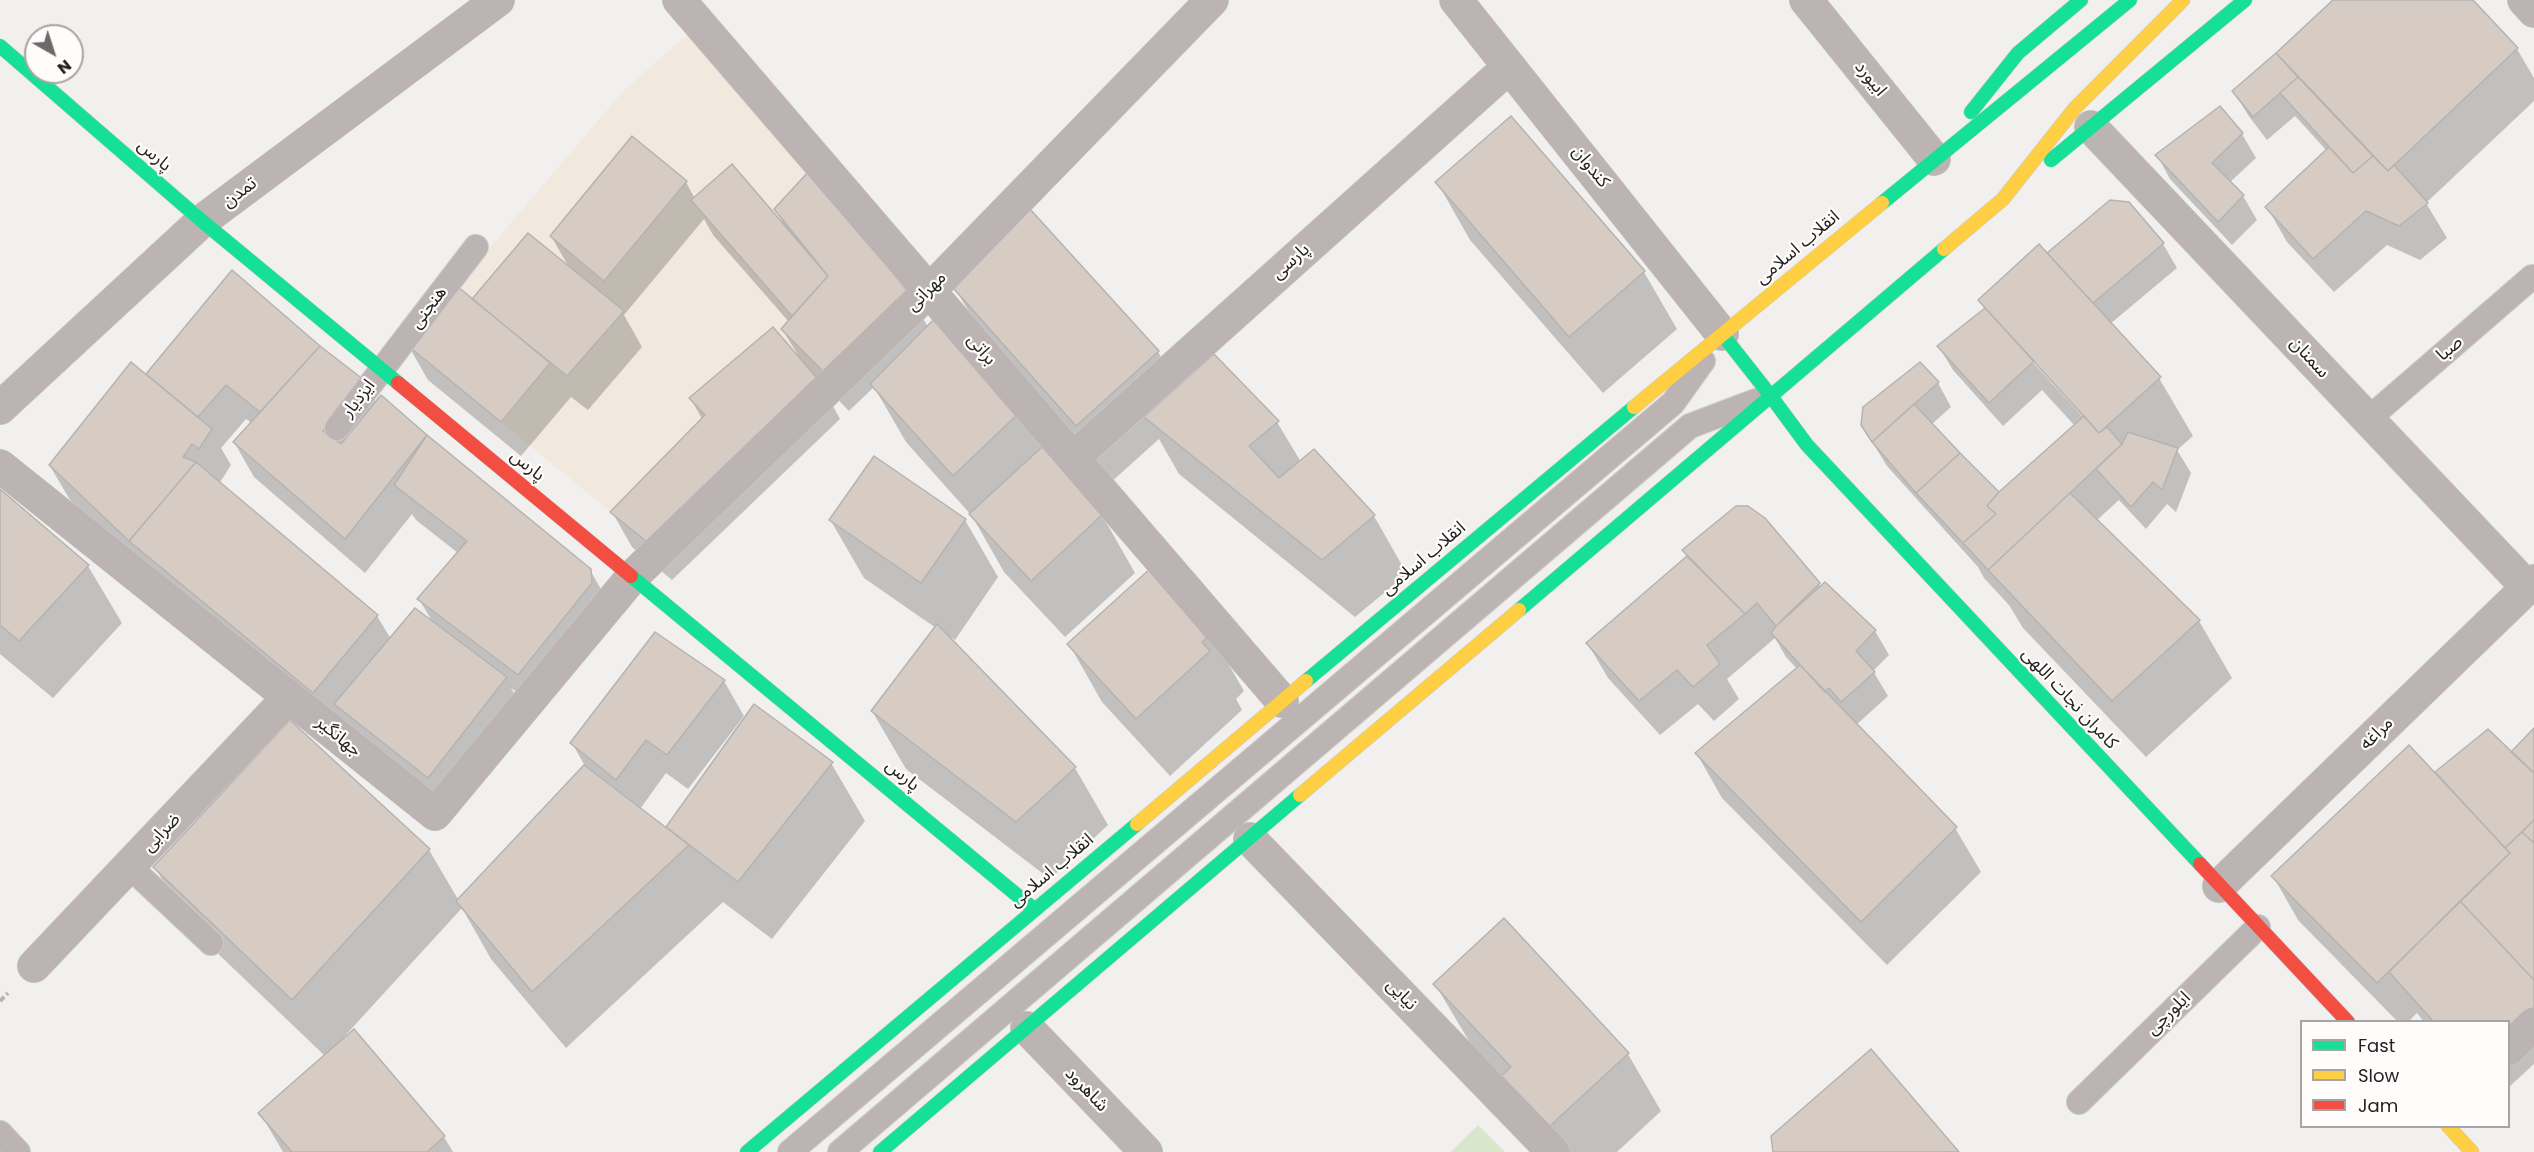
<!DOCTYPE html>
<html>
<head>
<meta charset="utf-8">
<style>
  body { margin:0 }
  #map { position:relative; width:2534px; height:1152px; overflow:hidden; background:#f2f0ee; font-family:Poppins,sans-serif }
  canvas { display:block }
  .legend { position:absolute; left:2300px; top:1020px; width:210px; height:108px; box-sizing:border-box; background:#fffdfc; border:2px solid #a7a5a4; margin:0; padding:8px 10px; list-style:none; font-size:18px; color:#232121 }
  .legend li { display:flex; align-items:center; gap:12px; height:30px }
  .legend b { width:30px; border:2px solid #a7a5a4 }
  .north { position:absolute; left:24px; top:24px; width:60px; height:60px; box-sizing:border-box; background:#fffdfc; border:2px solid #a7a5a4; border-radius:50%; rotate:141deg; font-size:16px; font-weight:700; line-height:24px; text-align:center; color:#232121 }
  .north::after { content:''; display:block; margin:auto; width:21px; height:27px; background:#6b6969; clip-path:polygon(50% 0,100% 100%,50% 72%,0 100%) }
</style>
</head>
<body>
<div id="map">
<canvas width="2534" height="1152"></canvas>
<ul class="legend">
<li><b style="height:8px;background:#16e098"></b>Fast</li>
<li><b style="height:8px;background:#ffcf43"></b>Slow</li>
<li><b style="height:8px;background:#f24e42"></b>Jam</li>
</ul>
<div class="north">N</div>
</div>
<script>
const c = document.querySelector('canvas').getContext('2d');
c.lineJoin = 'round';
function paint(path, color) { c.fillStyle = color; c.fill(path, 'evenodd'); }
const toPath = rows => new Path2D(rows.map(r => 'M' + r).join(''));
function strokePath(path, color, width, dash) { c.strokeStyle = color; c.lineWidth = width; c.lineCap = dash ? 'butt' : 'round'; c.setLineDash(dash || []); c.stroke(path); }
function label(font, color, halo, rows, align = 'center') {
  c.font = font + ' Poppins,"Noto Sans Arabic",sans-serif'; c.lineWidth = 4.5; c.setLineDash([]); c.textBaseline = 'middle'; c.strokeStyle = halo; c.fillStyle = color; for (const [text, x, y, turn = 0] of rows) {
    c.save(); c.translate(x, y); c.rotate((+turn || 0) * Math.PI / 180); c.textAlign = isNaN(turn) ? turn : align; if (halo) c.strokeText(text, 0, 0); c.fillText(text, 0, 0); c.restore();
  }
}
const medical = toPath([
  [696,27,912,297,652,546,407,345,623,91]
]);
const green = toPath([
  [1478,1125,1505,1152,1451,1152]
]);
const shadow = toPath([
  [2335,0,2471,0,2517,49,2534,78,2534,101,2426,203,2447,238,2420,260,2387,245,2334,292,2287,242,2267,207,2327,151,2295,116,2267,140,2248,115,2234,92],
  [2220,108,2242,134,2256,158,2229,183,2243,196,2257,220,2232,245,2170,179,2157,155],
  [1511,118,1644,272,1677,329,1603,393,1470,240,1437,182],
  [686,182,695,199,786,229,776,209,911,298,928,327,940,316,1102,515,1135,573,1065,637,1004,572,972,516,906,442,874,387,849,411,819,380,840,419,672,580,632,547,612,512,702,419,691,399,798,355,782,329,789,322,713,235,704,219,624,315,642,347,588,410,571,397,521,456,428,380,408,345,473,301,570,269,551,236],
  [2128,203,2163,244,2177,268,2110,324,2159,378,2193,436,2177,450,2191,473,2176,512,2167,504,2146,529,2119,500,2096,521,2199,621,2232,678,2146,757,2023,628,2009,605,1984,578,1978,567,1887,466,1862,425,1920,364,1938,383,1951,407,1932,424,1999,494,2075,426,2042,390,2003,426,1953,370,1939,347,1985,310,1980,300],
  [2031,355,2086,416,2084,418,2028,357],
  [232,273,319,347,363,381,376,403,381,397,590,570,610,605,539,708,511,688,526,713,448,812,151,576,70,500,50,466,146,377],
  [246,419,252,423,234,442,254,477,365,573,412,514,416,520,458,553,419,599,433,623,391,639,377,616,219,484,231,465,221,448],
  [956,290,1158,352,1179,387,1277,422,1301,462,1374,516,1407,574,1355,617,1179,474,1159,439,1110,483,990,347],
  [0,491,88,566,122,623,53,698,0,654],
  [965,520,998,577,955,640,949,636,1075,768,1108,825,1050,879,906,769,872,711,936,628,864,578,831,521],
  [1684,550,1819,584,1821,588,1825,584,1875,631,1889,655,1873,671,1888,696,1856,725,1955,828,1981,872,1887,965,1722,798,1697,754,1797,669,1786,657,1775,638,1727,679,1739,699,1714,721,1698,704,1660,735,1608,678,1588,644,1688,557],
  [1211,634,1244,691,1236,699,1242,710,1170,776,1102,702,1069,644],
  [724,681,744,716,688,789,666,773,640,809,666,830,755,706,831,763,865,821,772,939,723,902,566,1048,491,959,462,908,342,1039,343,1040,354,1031,444,1137,453,1152,283,1152,260,1113,325,1056,188,925,155,867,429,850,459,901,585,766,572,743],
  [2534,730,2534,1064,2508,1088,2508,1022,2424,1022,2417,1013,2408,1022,2398,1022,2298,920,2273,876,2440,780,2437,773,2511,754],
  [1435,984,1628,1054,1661,1111,1617,1152,1535,1152]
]);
const building = toPath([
  [2333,0,2473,0,2518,48,2388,171,2276,53,2333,0],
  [2276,53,2298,77,2253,117,2232,91,2276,53],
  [2298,77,2373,156,2353,173,2280,93,2298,77],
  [2220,106,2243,133,2212,163,2244,195,2218,222,2155,155,2220,106],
  [1511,116,1645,271,1569,337,1435,182,1511,116],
  [632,136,687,181,604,281,550,236,632,136],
  [2329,147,2353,173,2373,156,2388,171,2394,165,2428,203,2399,226,2366,211,2313,259,2265,207,2329,147],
  [732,164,828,276,792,316,691,200,732,164],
  [810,170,912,297,829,377,781,329,828,276,774,209,810,170],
  [2110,200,2129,202,2164,243,2093,303,2047,253,2110,200],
  [1029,208,1159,351,1076,426,954,289,1029,208],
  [528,233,624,311,567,376,472,299,528,233],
  [2039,244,2161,377,2099,433,1978,300,2039,244],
  [232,270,320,346,260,412,226,385,198,417,146,374,232,270],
  [457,286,550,363,501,422,407,345,457,286],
  [1985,308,2034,361,1989,403,1937,346,1985,308],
  [940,313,1023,409,953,476,870,384,940,313],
  [773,327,822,384,652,546,610,512,705,415,689,398,773,327],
  [320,346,364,380,323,431,341,444,381,395,427,435,345,539,233,442,320,346],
  [1214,354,1279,421,1249,446,1279,478,1314,449,1375,515,1322,560,1144,417,1214,354],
  [131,362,212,429,199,449,192,444,183,457,196,462,129,541,49,465,131,362],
  [1920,362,1939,382,1872,442,1861,425,1863,407,1920,362],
  [1914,404,1960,453,1916,493,1872,442,1914,404],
  [2084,416,2099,433,2107,427,2122,444,1988,570,1963,543,1996,514,1987,506,1999,492,2084,416],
  [2128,432,2178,448,2162,490,2153,482,2131,507,2096,469,2122,444,2128,432],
  [427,435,591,569,592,583,518,675,417,599,467,541,394,485,427,435],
  [1042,447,1103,514,1031,581,969,514,1042,447],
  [1960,453,1999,492,1987,506,1996,514,1963,543,1916,493,1960,453],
  [874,456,966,519,921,583,829,520,874,456],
  [196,462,378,615,313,693,129,541,196,462],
  [0,489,89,565,19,641,0,625,0,489],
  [2070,493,2200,620,2112,701,1988,570,2070,493],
  [1736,506,1748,506,1765,518,1820,583,1776,626,1757,603,1745,614,1682,550,1736,506],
  [1687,556,1745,614,1707,645,1720,664,1693,687,1677,670,1639,701,1586,643,1687,556],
  [1152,567,1212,633,1202,642,1210,651,1136,719,1067,644,1152,567],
  [1825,582,1876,630,1856,651,1875,672,1841,702,1829,688,1825,692,1771,633,1776,626,1825,582],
  [415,608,507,677,428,778,334,704,415,608],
  [937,624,1076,767,1016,822,871,711,937,624],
  [655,632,725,680,667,755,646,740,616,780,570,743,655,632],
  [1800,665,1957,827,1861,922,1695,753,1800,665],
  [754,704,833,762,738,882,666,827,754,704],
  [290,720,430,849,292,1000,153,867,290,720],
  [2534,728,2534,773,2511,752,2534,728],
  [2488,729,2534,773,2534,820,2505,848,2435,772,2488,729],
  [2409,745,2510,853,2377,983,2271,876,2409,745],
  [584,765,689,845,532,992,456,901,584,765],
  [2534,820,2534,843,2522,832,2534,820],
  [2522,832,2534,843,2534,980,2460,901,2510,853,2505,848,2522,832],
  [2460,901,2534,980,2534,1011,2508,1035,2508,1022,2434,1022,2389,972,2460,901],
  [1504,918,1629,1053,1539,1136,1491,1085,1511,1067,1433,984,1504,918],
  [354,1029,445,1136,427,1152,292,1152,258,1113,354,1029],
  [1871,1049,1959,1152,1773,1152,1771,1136,1871,1049]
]);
const path = toPath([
  [0,1001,8,993]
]);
const lane = toPath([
  [2367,420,2532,277],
  [337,428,476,247],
  [130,867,211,943],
  [2079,1102,2258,927],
  [0,1133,18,1152],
  [790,1152,1673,403,1703,361],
  [840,1152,1690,426,1756,401]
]);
const street = toPath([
  [679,0,1282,701],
  [1456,0,1722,334],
  [1806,0,1934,159],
  [2524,0,2534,11],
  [2091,127,2528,588],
  [0,408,202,221,498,0],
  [1073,458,1509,67],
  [0,466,435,814,633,576,930,290,1212,0],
  [1250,839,1553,1152],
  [2219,886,2534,581],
  [34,966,289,697],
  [1027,1028,1146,1152],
  [2508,1049,2534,1024]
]);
const fast = toPath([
  [0,46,202,221,398,383],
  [1971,112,2018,53,2081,0],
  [2051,160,2245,0],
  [1882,203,2130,0],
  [1722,334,1770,395],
  [1770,395,1807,445,2200,864],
  [631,576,1035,910],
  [1519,610,1944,249],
  [1306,681,1634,407],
  [747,1152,1137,824],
  [880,1152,1300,795]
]);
const slow = toPath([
  [1944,249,2003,199,2075,108,2183,0],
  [1634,407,1882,203],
  [1300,795,1519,610],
  [1137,824,1306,681],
  [2448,1126,2472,1152]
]);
const jam = toPath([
  [398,383,631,576],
  [2200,864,2348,1022]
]);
const streetNames = [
  ["ابیورد",1870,79,51],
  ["پارس",154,156,41],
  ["کندوان",1590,167,51],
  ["تمدن",240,193,-37],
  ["انقلاب اسلامی",1798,248,-40],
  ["پارسی",1291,262,-42],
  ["مهرانی",927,292,-45],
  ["هنجنی",429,308,-53],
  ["صبا",2450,349,-41],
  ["براتی",981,350,50],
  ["سمنان",2309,358,47],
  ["ایزدیار",359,399,-52],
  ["پارس",527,466,39],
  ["انقلاب اسلامی",1424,559,-40],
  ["کامران نجات اللهی",2069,699,47],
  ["مراغه",2377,734,-44],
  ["جهانگیر",338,737,39],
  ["پارس",902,776,40],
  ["ضرابی",162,833,-47],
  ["انقلاب اسلامی",1052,871,-40],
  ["نیایی",1401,995,46],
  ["ایلورچی",2169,1014,-44],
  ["شاهرود",1086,1090,46]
];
paint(medical, '#f2e9de');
paint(green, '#d8e6cc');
paint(shadow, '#0003');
paint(building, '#d6ccc4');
strokePath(building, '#b4b3b2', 1.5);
strokePath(lane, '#cccbca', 26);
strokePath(street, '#cccbca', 34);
strokePath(fast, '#cccbca', 15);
strokePath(slow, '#cccbca', 15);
strokePath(jam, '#cccbca', 15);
strokePath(path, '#b8b3b2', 4, [6, 3]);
strokePath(lane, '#bcb3b3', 24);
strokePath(street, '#bcb3b3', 33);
strokePath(fast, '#16e098', 14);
strokePath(slow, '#ffcf43', 14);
strokePath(jam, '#f24e42', 14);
label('18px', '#232121', '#fffdfc', streetNames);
</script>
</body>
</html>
